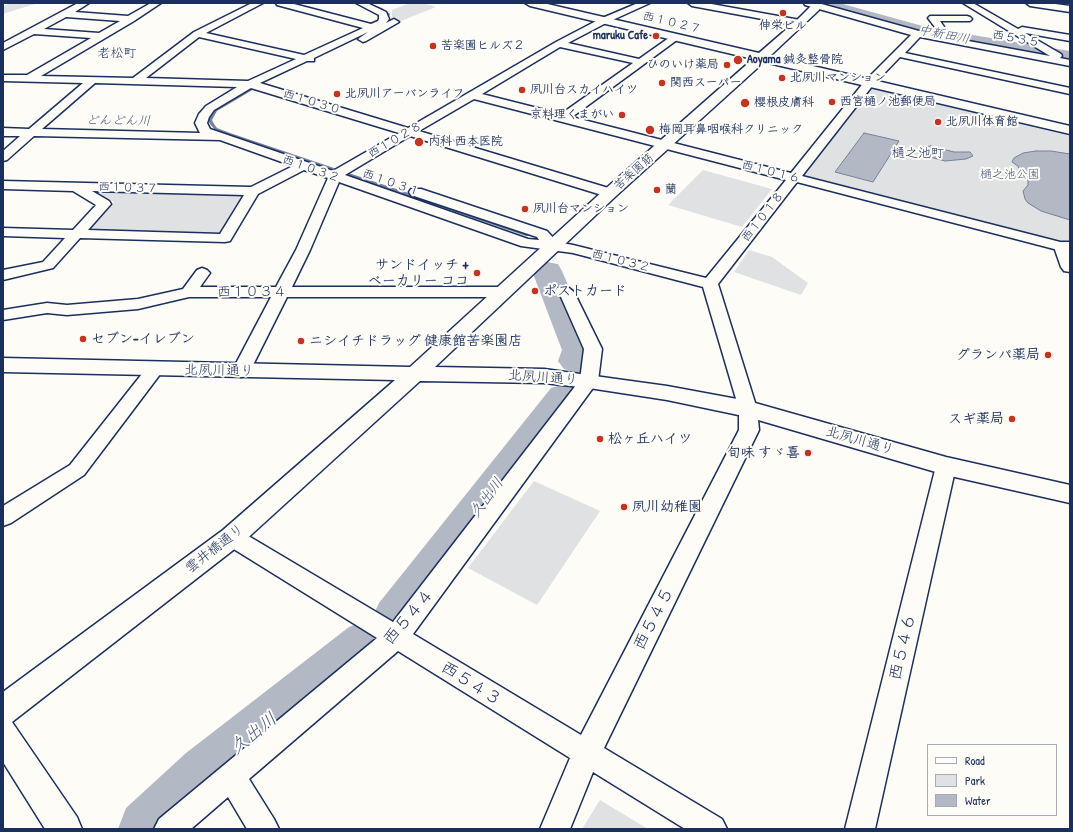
<!DOCTYPE html>
<html>
<head>
<meta charset="utf-8">
<style>
  body { margin:0 }
  #map { position:relative; width:1073px; height:832px; overflow:hidden; background:#fdfcf7; font-family:"Patrick Hand",sans-serif }
  canvas { display:block }
  .frame { position:absolute; inset:0; border:4px solid #1b2f5e; pointer-events:none }
  .legend { position:absolute; left:927px; top:744px; width:130px; height:72px; box-sizing:border-box; background:#fdfcf7; border:1px solid #a3aaba; margin:0; padding:5px 7px; list-style:none; font-size:12px; color:#1b2f5e }
  .legend li { display:flex; align-items:center; gap:8px; height:20px }
  .legend b { width:20px; border:1px solid #a3aaba }
</style>
</head>
<body>
<div id="map">
<canvas width="1073" height="832"></canvas>
<div class="frame"></div>
<ul class="legend">
<li><b style="height:5px;background:#fdfcf7"></b>Road</li>
<li><b style="height:11px;background:#e0e1e3"></b>Park</li>
<li><b style="height:11px;background:#b3b8c5"></b>Water</li>
</ul>
</div>
<script>
const c = document.querySelector('canvas').getContext('2d');
c.lineJoin = 'round';
function paint(path, color) { c.fillStyle = color; c.fill(path, 'evenodd'); }
const toPath = rows => new Path2D(rows.map(r => 'M' + r).join(''));
function strokePath(path, color, width, dash) { c.strokeStyle = color; c.lineWidth = width; c.lineCap = dash ? 'butt' : 'round'; c.setLineDash(dash || []); c.stroke(path); }
function label(font, color, halo, rows, align = 'center') {
  c.font = font + ' "Patrick Hand","Klee One",sans-serif'; c.lineWidth = 4; c.setLineDash([]); c.textBaseline = 'middle'; c.strokeStyle = halo; c.fillStyle = color; for (const [text, x, y, turn = 0] of rows) {
    c.save(); c.translate(x, y); c.rotate((+turn || 0) * Math.PI / 180); c.textAlign = isNaN(turn) ? turn : align; if (halo) c.strokeText(text, 0, 0); c.fillText(text, 0, 0); c.restore();
  }
}
const green = toPath([
  [13,3,38,3,3,14,3,6],
  [410,3,422,3,436,7,401,21,392,20,392,10],
  [871,88,1070,136,1070,241,1056,242,806,178,803,175],
  [703,170,772,189,742,227,668,205],
  [100,189,245,193,247,196,222,234,213,236,93,232,89,229,114,202,95,193],
  [749,250,772,257,808,283,801,295,734,272],
  [534,481,600,511,537,605,468,568],
  [600,800,648,829,582,829]
]);
const water = toPath([
  [864,133,899,141,873,182,835,172,864,133],
  [931,146,954,152,970,152,973,156,966,159,945,161,930,157,922,151,923,147,931,146],
  [1036,151,1051,151,1070,154,1070,220,1041,211,1028,203,1025,199,1023,191,1028,185,1028,180,1020,173,1018,166,1012,162,1014,158,1023,153,1036,151]
]);
const stream = toPath([
  [366,3,369,3,382,8,390,14,386,24,384,23,387,15,380,10,366,3],
  [961,3,964,3,1043,50,1040,51,961,3],
  [373,29,375,30,329,52,326,51,373,29],
  [313,57,316,58,266,82,217,111,212,120,214,124,217,128,230,133,530,234,530,236,526,236,228,135,215,130,210,124,208,120,215,109,264,80,313,57]
]);
const river = toPath([
  [810,3,839,3,930,28,1070,51,1070,63,929,39,813,7,810,3],
  [547,262,558,264,562,271,596,350,594,361,588,369,576,373,564,369,558,361,562,350,532,271,536,264,547,262],
  [564,384,577,388,583,397,577,406,413,633,396,640,388,636,391,643,383,659,226,793,189,829,118,829,126,808,186,753,349,627,366,620,375,624,372,618,379,603,551,388,564,384]
]);
const street = toPath([
  [78,3,89,3,75,12,128,16,151,3,161,3,134,21,41,76,133,78,194,32,252,3,263,3,206,33,304,55,363,28,277,5,276,3,290,3,371,24,378,21,379,19,379,15,356,3,367,3,386,12,389,19,386,23,394,19,399,22,366,41,363,42,358,39,368,32,314,58,314,61,307,61,260,83,408,128,556,42,600,19,638,3,650,3,606,23,568,43,639,59,673,35,679,35,681,37,572,117,791,173,865,81,911,35,805,5,804,3,818,3,919,31,941,35,928,18,930,16,967,16,970,17,972,19,970,21,940,21,952,38,1050,56,963,3,973,3,1018,29,1022,27,1070,35,1070,41,1025,33,1061,54,1062,56,1060,58,1070,60,1070,66,920,37,905,53,1070,88,1070,94,900,57,873,85,802,176,1068,244,1070,246,1068,250,1063,251,1058,250,797,182,718,284,757,409,759,430,604,748,722,819,727,829,685,829,593,772,570,829,540,829,570,758,398,651,249,779,274,819,279,829,247,829,228,797,191,829,154,829,159,819,377,638,224,543,221,537,224,531,232,528,240,531,393,622,580,380,584,349,561,297,555,291,557,288,563,286,569,288,574,292,602,349,598,381,413,634,581,735,739,430,739,409,703,287,573,253,521,246,339,182,310,250,292,287,503,287,509,289,511,292,509,295,503,297,287,297,250,371,247,375,241,377,235,375,232,371,271,297,189,297,138,309,67,315,47,313,3,320,3,310,47,303,67,305,138,299,183,289,197,270,202,268,207,270,210,273,200,287,276,287,296,250,328,178,304,170,258,194,230,241,225,242,80,238,53,268,3,280,3,270,43,262,65,238,3,236,3,228,73,230,96,205,73,191,3,189,3,181,251,187,293,166,220,140,34,136,7,160,3,161,3,151,20,136,3,136,3,128,29,129,83,83,3,81,3,75,27,75,91,38,34,34,3,50,3,43,78,3],
  [66,17,120,21,99,33,44,29,66,17],
  [199,37,296,59,248,81,146,78,199,37],
  [560,47,633,63,561,114,482,94,560,47],
  [95,83,237,87,206,106,199,114,195,123,200,133,42,129,95,83],
  [251,88,399,133,333,171,210,129,207,123,209,117,214,110,251,88],
  [474,99,786,180,706,278,573,245,557,242,547,231,421,189,411,189,409,192,411,195,537,237,539,240,528,239,345,175,410,136,605,196,615,196,617,193,615,190,419,131,474,99],
  [92,191,244,195,220,234,88,230,111,204,109,201,92,191],
  [688,3,706,3,800,20,805,23,800,26,692,6,688,3],
  [1026,3,1048,3,1070,6,1070,12,1030,6,1026,3],
  [155,363,161,365,164,369,161,373,84,475,11,523,3,526,3,506,70,465,149,365,155,363],
  [946,458,953,461,956,466,875,829,845,829,936,466,939,461,946,458]
]);
const secondary = toPath([
  [525,3,543,3,759,53,796,21,810,7,812,3,822,3,819,10,770,56,1070,126,1070,134,764,62,616,196,435,367,544,369,667,386,748,401,946,457,1070,485,1070,503,946,475,748,417,667,400,589,388,544,383,420,381,241,544,12,722,77,817,82,829,45,829,3,762,3,692,223,530,395,380,3,372,3,358,410,367,604,190,753,59,530,6,525,3],
  [1063,242,1070,242,1070,272,1064,271,1061,267,1054,247,1057,243,1063,242]
]);
const markers = [
  [783,13,4,"#c8321e"],
  [656,36,4,"#c8321e"],
  [433,46,4,"#c8321e"],
  [738,60,5,"#c8321e"],
  [727,65,4,"#c8321e"],
  [782,78,4,"#c8321e"],
  [662,83,4,"#c8321e"],
  [522,90,4,"#c8321e"],
  [337,94,4,"#c8321e"],
  [832,102,4,"#c8321e"],
  [745,103,5,"#c8321e"],
  [622,115,4,"#c8321e"],
  [938,122,4,"#c8321e"],
  [650,130,5,"#c8321e"],
  [419,142,5,"#c8321e"],
  [657,190,4,"#c8321e"],
  [525,209,4,"#c8321e"],
  [477,273,4,"#c8321e"],
  [535,291,4,"#c8321e"],
  [83,339,4,"#c8321e"],
  [301,341,4,"#c8321e"],
  [1048,355,4,"#c8321e"],
  [1012,419,4,"#c8321e"],
  [600,439,4,"#c8321e"],
  [808,453,4,"#c8321e"],
  [624,507,4,"#c8321e"]
];
const farStreetnames = [
  ["西１０２７",672,23,13],
  ["西５３５",1016,39,10],
  ["西１０３０",312,102,17],
  ["西１０２８",395,140,-30],
  ["西１０３２",311,169,19],
  ["苦楽園筋",634,172,-41],
  ["西１０１６",771,172,14],
  ["西１０３１",391,183,19],
  ["西１０３７",128,188,2],
  ["西１０１８",763,217,-52],
  ["西１０３２",621,261,14]
];
const farPoinames = [
  ["伸栄ビル",783,26,"center"],
  ["maruku Cafe",648,36,"right"],
  ["苦楽園ヒルズ２",441,46],
  ["Aoyama 鍼灸整骨院",747,60],
  ["ひのいけ薬局",719,65,"right"],
  ["北夙川マンション",790,78],
  ["関西スーパー",670,83],
  ["夙川台スカイハイツ",530,90],
  ["北夙川アーバンライフ",345,94],
  ["西宮樋ノ池郵便局",840,102],
  ["櫻根皮膚科",754,103],
  ["京料理くまがい",614,115,"right"],
  ["北夙川体育館",946,122],
  ["梅岡耳鼻咽喉科クリニック",659,130],
  ["内科 西本医院",428,142],
  ["蘭",665,190],
  ["夙川台マンション",533,209]
];
const farParknames = [
  ["樋之池公園",1010,175]
];
const farWaternames = [
  ["中新田川",944,35,11],
  ["どんどん川",118,121,1]
];
const farNeighbourhoodnames = [
  ["老松町",117,54],
  ["樋之池町",918,154]
];
const poiNames = [
  ["サンドイッチ +",469,265,"right"],
  ["ベーカリー ココ",469,281,"right"],
  ["ポストカード",543,291],
  ["セブン-イレブン",91,339],
  ["ニシイチドラッグ 健康館苦楽園店",309,341],
  ["グランパ薬局",1040,355,"right"],
  ["スギ薬局",1004,419,"right"],
  ["松ヶ丘ハイツ",608,439],
  ["旬味 すゞ喜",800,453,"right"],
  ["夙川幼稚園",632,507]
];
const streetNames = [
  ["西１０３４",252,292],
  ["北夙川通り",219,371,1],
  ["北夙川通り",543,378,4],
  ["北夙川通り",860,441,16],
  ["雲井橋通り",215,549,-38]
];
const waterNames = [
  ["久出川",487,498,-53]
];
const nearStreetnames = [
  ["西５４４",409,617,-50],
  ["西５４５",654,619,-63],
  ["西５４６",903,647,-77],
  ["西５４３",471,684,32]
];
const nearWaternames = [
  ["久出川",254,734,-39]
];
paint(green, '#e0e1e3');
paint(water, '#b3b8c5');
strokePath(water, '#76819c', 1);
paint(stream, '#76819c');
paint(river, '#b3b8c5');
strokePath(street, '#1b2f5e', 3);
strokePath(secondary, '#1b2f5e', 3);
paint(street, '#fdfcf7');
paint(secondary, '#fdfcf7');
for (const [x, y, r, color] of markers) { const dot = new Path2D(); dot.arc(x, y, r, 0, 2 * Math.PI); c.fillStyle = color; c.fill(dot); strokePath(dot, '#fdfcf7', 1.5); }
label('12px', '#1b2f5e', '#fdfcf7', farStreetnames);
label('bold 12px', '#1b2f5e', '#fdfcf7', farPoinames, 'left');
label('12px', '#4c5c7f', '#fdfcf7', farParknames);
label('italic 13px', '#49587d', '#fdfcf7', farWaternames);
label('13px', '#1b2f5e', '#fdfcf7', farNeighbourhoodnames);
label('bold 14px', '#1b2f5e', '#fdfcf7', poiNames, 'left');
label('14px', '#1b2f5e', '#fdfcf7', streetNames);
label('italic 15px', '#49587d', '#fdfcf7', waterNames);
label('17px', '#1b2f5e', '#fdfcf7', nearStreetnames);
label('italic 18px', '#49587d', '#fdfcf7', nearWaternames);
</script>
</body>
</html>
